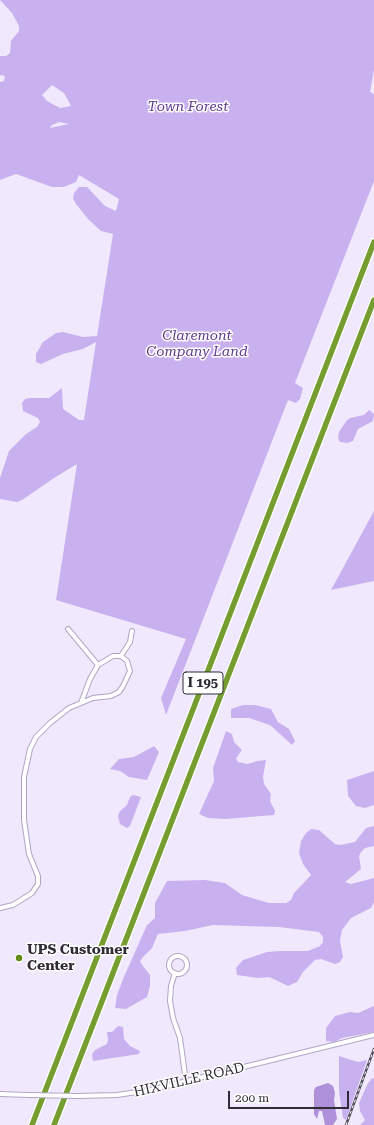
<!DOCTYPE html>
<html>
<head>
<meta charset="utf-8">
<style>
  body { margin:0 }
  #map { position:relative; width:374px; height:1125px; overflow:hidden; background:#f0e8fd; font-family:"Roboto Serif",serif }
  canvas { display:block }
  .scale { position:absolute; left:228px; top:1091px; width:121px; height:18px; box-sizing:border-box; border:2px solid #2f2b37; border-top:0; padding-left:5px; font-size:12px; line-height:14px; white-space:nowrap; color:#2f2b37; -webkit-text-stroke:3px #fff; paint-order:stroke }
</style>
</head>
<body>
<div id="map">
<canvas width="374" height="1125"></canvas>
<div class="scale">200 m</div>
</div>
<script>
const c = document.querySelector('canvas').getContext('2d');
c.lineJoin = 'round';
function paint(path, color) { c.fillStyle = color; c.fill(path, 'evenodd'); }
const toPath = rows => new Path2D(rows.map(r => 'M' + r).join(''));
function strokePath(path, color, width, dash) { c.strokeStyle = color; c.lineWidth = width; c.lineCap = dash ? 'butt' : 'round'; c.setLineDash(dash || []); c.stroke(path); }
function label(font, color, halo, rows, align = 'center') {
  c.font = font + ' "Roboto Serif",serif'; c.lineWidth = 3; c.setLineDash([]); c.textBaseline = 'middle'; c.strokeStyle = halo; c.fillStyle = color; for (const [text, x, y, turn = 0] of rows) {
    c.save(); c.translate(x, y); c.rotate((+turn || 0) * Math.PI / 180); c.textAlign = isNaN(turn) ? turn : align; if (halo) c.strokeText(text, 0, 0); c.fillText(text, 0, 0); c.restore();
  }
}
const green = toPath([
  [0,0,374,0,374,70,370,92,374,94,374,181,295,383,303,388,300,399,296,403,288,400,166,715,161,698,186,639,56,600,77,464,54,478,22,500,17,502,0,499,0,478,9,451,26,434,37,427,40,422,38,418,23,411,22,403,25,399,31,398,49,398,62,388,63,409,79,420,84,420,96,342,83,349,63,354,41,364,36,362,36,354,43,342,56,333,63,332,83,337,97,336,113,234,101,231,88,219,76,204,73,198,74,193,79,187,87,187,105,206,116,211,119,199,79,175,76,182,64,187,52,187,16,174,0,180,0,82,4,81,5,76,0,75,0,56,6,56,10,53,11,41,19,31,19,26,12,13],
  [52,85,64,93,71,106,60,108,47,101,42,95],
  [59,122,69,124,50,128,52,125],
  [369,410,374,414,373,421,358,429,353,441,347,443,340,442,338,438,339,432,347,420,350,418,364,415],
  [374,511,374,581,331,590],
  [243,705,255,705,271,709,278,722,289,729,295,741,293,744,292,745,270,725,249,718,231,718,231,709],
  [226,731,232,734,234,742,242,750,236,758,238,762,248,764,257,761,266,760,263,777,264,784,271,794,270,801,275,811,274,815,225,819,208,818,199,814,214,781,213,768],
  [154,746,159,752,147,780,129,777,120,771,110,769,119,759,134,757],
  [374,771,374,805,365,808,356,806,348,796,347,780],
  [133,795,141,797,130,826,127,828,120,824,118,816,120,811,127,805,130,797],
  [374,826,374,846,365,848,361,852,359,856,361,869,345,882,351,884,374,878,374,902,371,908,351,918,342,930,340,941,343,957,340,962,335,964,321,959,315,960,303,972,297,982,288,986,269,977,258,978,237,975,236,968,243,960,267,952,280,951,308,951,320,946,323,942,323,937,319,932,279,927,213,925,185,931,158,934,152,948,142,958,140,962,150,975,150,986,147,997,126,1009,115,1008,117,995,123,979,147,925,155,918,155,903,167,881,205,880,225,883,242,895,255,899,269,903,286,903,291,900,294,893,311,875,303,864,299,853,301,841,306,833,311,829,319,830,335,844,340,845,355,842,366,828],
  [374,1006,374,1032,342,1038,334,1042,326,1041,326,1028,335,1016,350,1012,358,1013],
  [118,1026,123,1027,124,1039,130,1046,140,1051,139,1054,93,1061,92,1054,95,1050,107,1044,108,1040,107,1032,112,1032],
  [339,1056,358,1062,367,1060,346,1120,343,1118,339,1091],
  [374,1078,374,1125,360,1125,365,1120,360,1111,359,1103,367,1085,371,1079]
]);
const water = toPath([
  [328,1083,333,1086,335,1093,334,1100,337,1119,333,1125,325,1125,322,1111,319,1111,317,1119,314,1114,314,1090,316,1087]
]);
const minor = toPath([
  [68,629,98,665],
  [121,656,130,642,132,631],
  [0,908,13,905,32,893,38,884,38,876,29,854,24,820,24,777,30,749,36,737,50,723,69,708,81,703,90,679,98,665,113,656,121,656,127,661,130,671,123,686,119,692,111,696,93,698,81,703],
  '169 965a9 9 0 1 1 18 0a9 9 0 1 1-18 0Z',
  [175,973,171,986,170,1001,173,1018,180,1038,186,1082],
  [0,1094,29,1095],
  [78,1096,117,1095,150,1090,374,1035]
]);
const highway = toPath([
  [32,1125,374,242],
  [54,1125,374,300]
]);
const rail = toPath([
  [346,1125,374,1049]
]);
const minorBridge = toPath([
  [29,1095,78,1096]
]);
const markers = [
  [19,958,4,"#638a13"]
];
const shields = [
  [203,683,40]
];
const shieldNames = [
  ["I 195",203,683]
];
const parkNames = [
  ["Town Forest",188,107],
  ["Claremont",197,336],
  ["Company Land",197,352]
];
const poiNames = [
  ["UPS Customer",27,950],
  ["Center",27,966]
];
const streetNames = [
  ["HIXVILLE ROAD",189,1080,-13]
];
paint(green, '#c9b1f0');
paint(water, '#ae91d9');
strokePath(minor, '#b0a5c4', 6);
strokePath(highway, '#fff', 8);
strokePath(minor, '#fff', 4);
strokePath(highway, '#759d2f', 5.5);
strokePath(rail, '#514c5a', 2.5);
strokePath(rail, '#fff', 1, [3]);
strokePath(minorBridge, '#b0a5c4', 6, []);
strokePath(minorBridge, '#fff', 4);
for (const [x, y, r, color] of markers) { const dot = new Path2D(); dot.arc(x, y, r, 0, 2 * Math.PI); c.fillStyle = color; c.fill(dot); strokePath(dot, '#fff', 1.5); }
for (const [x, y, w] of shields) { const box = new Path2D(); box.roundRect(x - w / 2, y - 11, w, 22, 3); c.fillStyle = '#fff'; c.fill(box); strokePath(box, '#2f2b37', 1); }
label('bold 13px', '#2f2b37', null, shieldNames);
label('italic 14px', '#5f398e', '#fff', parkNames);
label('bold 14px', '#2f2b37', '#fff', poiNames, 'left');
label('14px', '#2f2b37', '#fff', streetNames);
</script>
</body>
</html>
